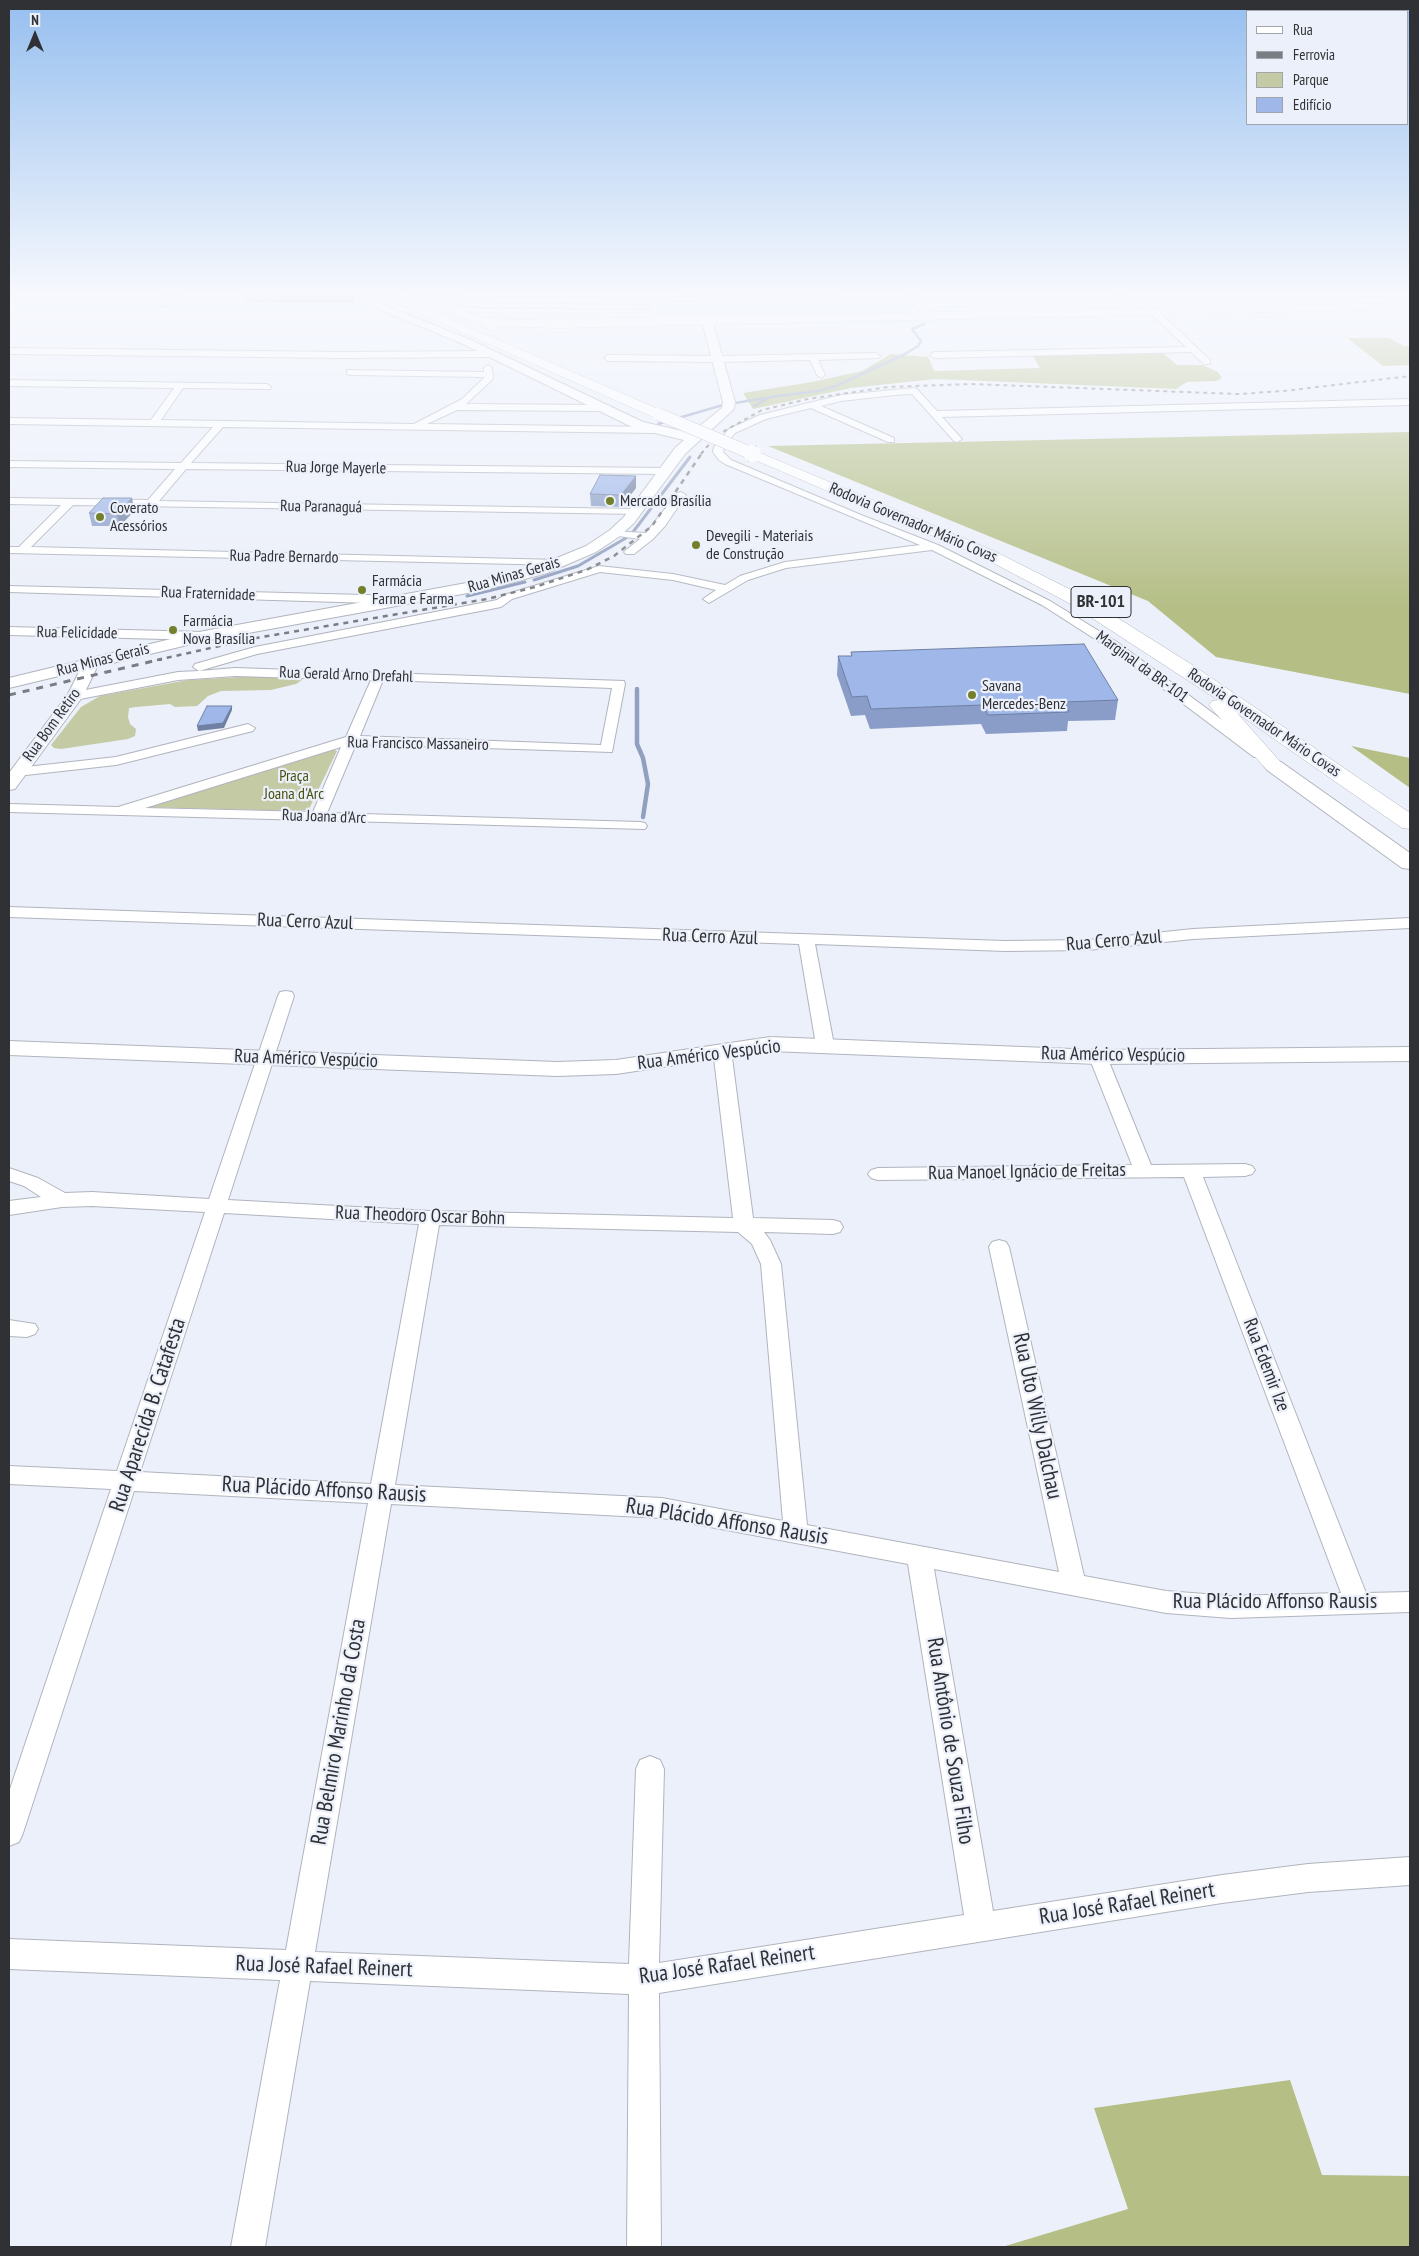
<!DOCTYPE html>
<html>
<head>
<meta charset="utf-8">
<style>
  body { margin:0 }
  #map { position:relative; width:1419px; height:2256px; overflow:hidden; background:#ecf0fa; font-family:"PT Sans Narrow",sans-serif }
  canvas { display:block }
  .frame { position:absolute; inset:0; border:10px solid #2f3134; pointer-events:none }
  .legend { position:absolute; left:1246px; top:10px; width:162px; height:115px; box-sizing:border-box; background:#ecf0fa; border:1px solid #a0a4ab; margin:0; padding:6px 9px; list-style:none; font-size:15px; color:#2f3134 }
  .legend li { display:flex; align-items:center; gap:10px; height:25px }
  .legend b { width:25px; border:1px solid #a0a4ab }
  .north { position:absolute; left:10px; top:10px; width:50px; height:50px; -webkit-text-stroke:4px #ecf0fa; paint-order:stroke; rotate:0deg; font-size:14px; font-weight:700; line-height:20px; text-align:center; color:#2f3134 }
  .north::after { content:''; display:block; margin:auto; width:18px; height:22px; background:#2f3134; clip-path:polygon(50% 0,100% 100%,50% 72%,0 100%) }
</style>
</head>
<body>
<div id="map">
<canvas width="1419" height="2256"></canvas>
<div class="frame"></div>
<ul class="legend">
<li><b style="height:6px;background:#fff"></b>Rua</li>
<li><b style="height:6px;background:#7a7d83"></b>Ferrovia</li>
<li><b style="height:14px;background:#c3caa4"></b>Parque</li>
<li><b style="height:14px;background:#9fb7e9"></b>Edifício</li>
</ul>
<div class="north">N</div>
</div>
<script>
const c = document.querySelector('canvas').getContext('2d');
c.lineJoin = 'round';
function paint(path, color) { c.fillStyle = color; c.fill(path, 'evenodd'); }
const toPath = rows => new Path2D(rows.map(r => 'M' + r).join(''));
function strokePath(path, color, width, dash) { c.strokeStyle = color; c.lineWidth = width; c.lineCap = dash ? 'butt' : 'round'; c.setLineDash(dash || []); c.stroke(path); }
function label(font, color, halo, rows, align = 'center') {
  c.font = font + ' "PT Sans Narrow",sans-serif'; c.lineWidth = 4.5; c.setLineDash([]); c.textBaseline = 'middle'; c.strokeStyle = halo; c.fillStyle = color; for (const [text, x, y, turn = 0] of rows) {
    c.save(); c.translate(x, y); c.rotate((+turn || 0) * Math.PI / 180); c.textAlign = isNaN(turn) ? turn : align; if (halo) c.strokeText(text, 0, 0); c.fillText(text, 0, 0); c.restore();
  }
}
const green = toPath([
  [258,676,302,677,302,680,296,684,271,690,221,691,208,696,197,706,175,707,170,704,136,707,129,708,128,717,130,724,136,729,135,736,128,739,61,749,54,748,51,745,81,707,100,696,188,680],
  [332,749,337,751,309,809,301,811,138,807]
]);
const forest = toPath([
  [1347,338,1389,338,1404,346,1410,346,1410,365,1383,366],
  [1163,353,1177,365,1203,365,1218,372,1222,378,1216,381,1187,382,1176,389,936,379,851,388,753,409,743,393,812,382,862,371,891,354,928,357,934,371,1040,368,1033,356],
  [1410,432,1410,694,1216,657,1148,601,768,446],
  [1351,746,1410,758,1410,788],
  [1290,2080,1322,2175,1410,2176,1410,2247,1002,2247,1128,2209,1094,2108]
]);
const streamFar2 = toPath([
  [735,403,765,398],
  [754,406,770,397,818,391,836,386,905,354,918,346,921,341,912,329,924,324],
  [658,424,723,405]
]);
const streamFar1 = toPath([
  [633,532,690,457],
  [534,580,578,566,626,538],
  [467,596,525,582]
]);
const stream = toPath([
  [637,689,637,744,643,758,648,784,643,817]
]);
const minor = toPath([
  [171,293,180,293,168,306,162,306,162,302,171,293],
  [434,293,445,293,475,303,647,305,651,307,647,309,475,307,460,305,434,293],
  [810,293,833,293,835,295,831,297,646,302,642,300,646,298,810,293],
  [905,293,913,293,932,314,932,318,926,318,905,293],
  [1112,293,1121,293,1138,310,1138,314,1132,314,1112,293],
  [1150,309,1156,309,1210,360,1210,364,1204,364,1191,352,934,358,930,355,934,352,1186,347,1150,313,1150,309],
  [9,348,341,352,492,351,496,354,492,357,341,358,9,354,9,348],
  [876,353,880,356,879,358,818,360,825,375,821,378,817,375,810,360,718,362,608,361,604,358,608,355,718,356,876,353],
  [488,365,492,368,493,379,466,404,604,405,609,408,604,411,457,410,427,424,655,427,660,430,655,433,223,427,191,463,664,468,669,471,664,474,186,469,159,501,634,509,638,510,638,514,73,505,31,547,560,560,564,561,566,563,564,565,9,553,9,547,19,547,61,505,9,504,9,498,148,500,175,469,9,467,9,461,181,463,213,427,9,424,9,418,151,420,174,388,9,386,9,380,267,384,271,387,270,389,183,388,161,420,414,424,462,399,485,377,350,375,347,374,347,370,484,372,484,368,488,365],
  [914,388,917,389,937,411,1410,399,1410,405,942,417,962,439,957,442,954,441,912,394,895,395,841,401,821,406,894,438,894,442,888,442,811,408,766,419,735,433,724,447,723,452,731,460,861,515,938,545,1050,601,1117,642,1264,751,1266,754,1264,757,1254,757,1109,648,1042,605,932,550,786,568,748,580,709,603,703,599,716,590,673,580,600,572,512,599,501,607,257,654,199,671,235,668,624,681,625,684,612,752,356,744,327,813,640,822,645,823,647,826,645,829,9,812,9,804,118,807,346,737,371,680,235,676,178,680,75,700,70,699,69,696,70,693,178,672,199,671,193,667,195,664,255,647,497,600,504,595,599,566,673,574,725,585,740,576,785,562,920,545,725,464,719,460,713,452,714,447,729,429,760,415,841,395,914,388],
  [383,680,612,688,601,745,360,736,383,680],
  [341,747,313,812,145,808,341,747],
  [681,492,686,495,665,526,653,539,634,554,626,554,624,552,626,550,640,539,611,535,610,533,611,531,646,533,677,493,681,492],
  [9,586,405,596,411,600,405,604,9,592,9,586],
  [9,627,204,632,210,636,204,640,9,635,9,627],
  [248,724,255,728,253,731,116,765,17,776,10,772,17,768,116,757,248,724],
  [9,907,1005,941,1088,940,1193,929,1410,918,1410,928,1193,939,1088,950,1005,951,815,944,834,1045,831,1049,825,1050,819,1049,816,1045,799,944,9,917,9,907],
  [286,991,292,992,294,996,228,1200,430,1211,733,1218,713,1050,716,1046,728,1046,731,1050,753,1218,833,1220,840,1222,843,1227,840,1232,833,1234,764,1232,770,1240,781,1264,807,1525,1059,1572,989,1247,992,1242,999,1240,1006,1242,1009,1247,1084,1576,1166,1591,1231,1596,1341,1593,1184,1177,878,1180,871,1178,868,1174,871,1170,878,1168,1132,1165,1089,1057,1092,1053,1098,1052,1104,1053,1107,1057,1151,1165,1245,1164,1252,1166,1255,1170,1252,1174,1245,1176,1203,1177,1366,1593,1410,1592,1410,1612,1231,1618,1166,1613,934,1569,993,1911,1222,1875,1308,1864,1410,1857,1410,1885,1308,1892,1222,1903,659,1993,661,2247,627,2247,629,1994,310,1981,265,2247,231,2247,280,1980,9,1969,9,1939,286,1950,368,1503,134,1491,23,1833,19,1842,9,1846,9,1792,111,1489,9,1484,9,1466,117,1471,205,1212,92,1206,62,1207,9,1215,9,1201,41,1197,24,1186,9,1181,9,1168,38,1178,65,1193,92,1192,209,1199,278,996,280,992,286,991],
  [224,1213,419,1224,371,1484,140,1472,224,1213],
  [439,1225,738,1232,752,1244,761,1264,783,1521,662,1498,395,1485,439,1225],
  [391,1504,662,1518,908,1564,964,1915,659,1963,664,1769,660,1760,650,1756,640,1760,636,1769,629,1964,315,1952,391,1504],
  [9,1320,35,1324,38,1329,35,1334,27,1337,9,1336,9,1320]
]);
const tertiary = toPath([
  [91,658,97,660,99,663,83,696,15,789,9,790,9,773,68,694,85,660,91,658],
  [770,1037,1098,1050,1410,1047,1410,1061,1098,1064,770,1051,616,1074,557,1076,9,1055,9,1041,557,1062,616,1060,770,1037]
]);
const secondary = toPath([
  [339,293,354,293,471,340,643,422,691,433,722,408,723,402,702,321,708,318,712,319,735,402,734,409,685,454,634,523,620,536,596,552,547,573,484,590,204,641,9,688,9,678,204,631,483,580,535,567,586,546,610,530,624,517,675,448,684,440,634,428,463,344,339,293],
  [1274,760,1281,762,1410,853,1410,869,1402,868,1267,770,1264,766,1267,762,1274,760]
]);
const primary = toPath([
  [407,293,422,293,478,317,508,320,1410,303,1410,309,557,328,498,326,497,329,493,331,407,293]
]);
const motorway = toPath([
  [374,293,389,293,663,411,665,414,658,418,653,417,374,293],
  [753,450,992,550,1081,595,1194,666,1410,813,1410,829,1402,828,1237,713,1284,766,1281,770,1274,772,1267,770,1212,709,1209,705,1212,701,1218,700,1069,603,980,556,748,457,746,454,753,450]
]);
const railFar2 = toPath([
  [701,454,717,435,762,410,808,399,888,387,971,384,1238,394,1284,391,1410,376]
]);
const railFar1 = toPath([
  [157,660,256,638,487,599,535,587,586,570,614,556,652,526,702,453]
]);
const rail = toPath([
  [9,695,162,659]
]);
const motorwayBridgeFar1 = toPath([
  [658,414,753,454]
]);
const motorwayBridge = toPath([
  [751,453,753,454]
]);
const wall = toPath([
  [245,293,353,293,355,303,247,302],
  [636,476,636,488,621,507,591,506,590,494],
  [132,498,134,511,120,526,92,526,89,513],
  [851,652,1118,700,1115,720,1068,721,1067,731,986,734,981,724,870,729,865,715,851,716,837,675,838,656,851,656]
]);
const shadedWall = toPath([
  [636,476,636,488,621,507,621,495],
  [132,498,134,511,120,526,117,514],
  [232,706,232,710,224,728,198,731,197,726]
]);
const building = toPath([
  [600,475,636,476,621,495,590,494,600,475],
  [103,498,132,498,117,514,89,513,103,498],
  [1084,644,1118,700,1064,702,1069,712,988,715,983,705,871,709,867,696,852,697,838,656,852,656,851,652,1084,644],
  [207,706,232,706,223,723,197,726,207,706]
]);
const markers = [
  [610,501,5,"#737f2b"],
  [100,517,5,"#737f2b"],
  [696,545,5,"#737f2b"],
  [362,590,5,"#737f2b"],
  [173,630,5,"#737f2b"],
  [972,695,5,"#737f2b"]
];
const farStreetnames = [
  ["Rua Jorge Mayerle",336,468,1],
  ["Rua Paranaguá",321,507,1],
  ["Rodovia Governador Mário Covas",913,523,23],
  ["Rua Padre Bernardo",284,557,1],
  ["Rua Minas Gerais",514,575,-16],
  ["Rua Fraternidade",208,594,2],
  ["Rua Felicidade",77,633,1],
  ["Rua Minas Gerais",103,660,-14],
  ["Marginal da BR-101",1142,667,36],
  ["Rua Gerald Arno Drefahl",346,675,2],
  ["Rodovia Governador Mário Covas",1264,723,34],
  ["Rua Bom Retiro",52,725,-54],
  ["Rua Francisco Massaneiro",418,744,1],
  ["Rua Joana d'Arc",324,817,2]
];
const farPoinames = [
  ["Mercado Brasília",620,501],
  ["Coverato",110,508],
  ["Acessórios",110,526],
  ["Devegili - Materiais",706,536],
  ["de Construção",706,554],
  ["Farmácia",372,581],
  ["Farma e Farma",372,599],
  ["Farmácia",183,621],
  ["Nova Brasília",183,639],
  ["Savana",982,686],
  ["Mercedes-Benz",982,704]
];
const farParknames = [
  ["Praça",294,776],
  ["Joana d'Arc",294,794]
];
const shields = [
  [1101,602,60]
];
const shieldNames = [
  ["BR-101",1101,602]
];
const streetNames = [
  ["Rua Cerro Azul",305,922,2],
  ["Rua Cerro Azul",710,937,2],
  ["Rua Cerro Azul",1114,941,-5],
  ["Rua Américo Vespúcio",709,1055,-7],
  ["Rua Américo Vespúcio",1113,1055,1],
  ["Rua Américo Vespúcio",306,1059,2],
  ["Rua Manoel Ignácio de Freitas",1027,1172,-1],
  ["Rua Theodoro Oscar Bohn",420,1216,2],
  ["Rua Edemir Ize",1266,1365,69]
];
const nearStreetnames = [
  ["Rua Aparecida B. Catafesta",148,1415,-72],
  ["Rua Uto Willy Dalchau",1037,1416,78],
  ["Rua Plácido Affonso Rausis",324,1490,3],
  ["Rua Plácido Affonso Rausis",727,1522,9],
  ["Rua Plácido Affonso Rausis",1275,1602],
  ["Rua Belmiro Marinho da Costa",339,1732,-80],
  ["Rua Antônio de Souza Filho",950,1741,81],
  ["Rua José Rafael Reinert",1127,1904,-9],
  ["Rua José Rafael Reinert",727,1965,-8],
  ["Rua José Rafael Reinert",324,1967,2]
];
paint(green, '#c3caa4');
paint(forest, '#b4be85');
strokePath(streamFar2, '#92a0bf', 2.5);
strokePath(streamFar1, '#92a0bf', 3);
strokePath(stream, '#92a0bf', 4.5);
strokePath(minor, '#b0b4bd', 2);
strokePath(tertiary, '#b0b4bd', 2);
strokePath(secondary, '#b0b4bd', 2);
strokePath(primary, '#b0b4bd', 1);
strokePath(motorway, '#b0b4bd', 1);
paint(minor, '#fff');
paint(tertiary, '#fff');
paint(secondary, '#fff');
paint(primary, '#fff');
paint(motorway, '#fff');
strokePath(railFar2, '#7a7d83', 2, [4, 4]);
strokePath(railFar1, '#7a7d83', 2.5, [5, 5]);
strokePath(rail, '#7a7d83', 3, [7, 7]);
strokePath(motorwayBridgeFar1, '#b0b4bd', 13, []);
strokePath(motorwayBridge, '#b0b4bd', 18, []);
strokePath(motorwayBridgeFar1, '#fff', 12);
strokePath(motorwayBridge, '#fff', 16);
paint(wall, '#899dc8');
paint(shadedWall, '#6f80a3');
paint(building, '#9fb7e9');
strokePath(building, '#6f80a3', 1);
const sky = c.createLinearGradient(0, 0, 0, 609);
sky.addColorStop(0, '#96bfef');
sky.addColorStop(0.48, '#f6f8fd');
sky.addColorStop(1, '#f6f8fd00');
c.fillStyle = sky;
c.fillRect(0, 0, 1419, 609);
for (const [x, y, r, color] of markers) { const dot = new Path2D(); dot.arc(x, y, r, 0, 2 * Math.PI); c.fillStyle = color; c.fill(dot); strokePath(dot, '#ecf0fa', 2); }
label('16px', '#2f3134', '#ecf0fa', farStreetnames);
label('16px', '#2f3134', '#ecf0fa', farPoinames, 'left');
label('16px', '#48500f', '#ecf0fa', farParknames);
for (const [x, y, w] of shields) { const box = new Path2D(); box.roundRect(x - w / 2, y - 15.5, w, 31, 4); c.fillStyle = '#ecf0fa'; c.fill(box); strokePath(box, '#2f3134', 1); }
label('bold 18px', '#2f3134', null, shieldNames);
label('19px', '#2f3134', '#ecf0fa', streetNames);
label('22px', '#2f3134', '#ecf0fa', nearStreetnames);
</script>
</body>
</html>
